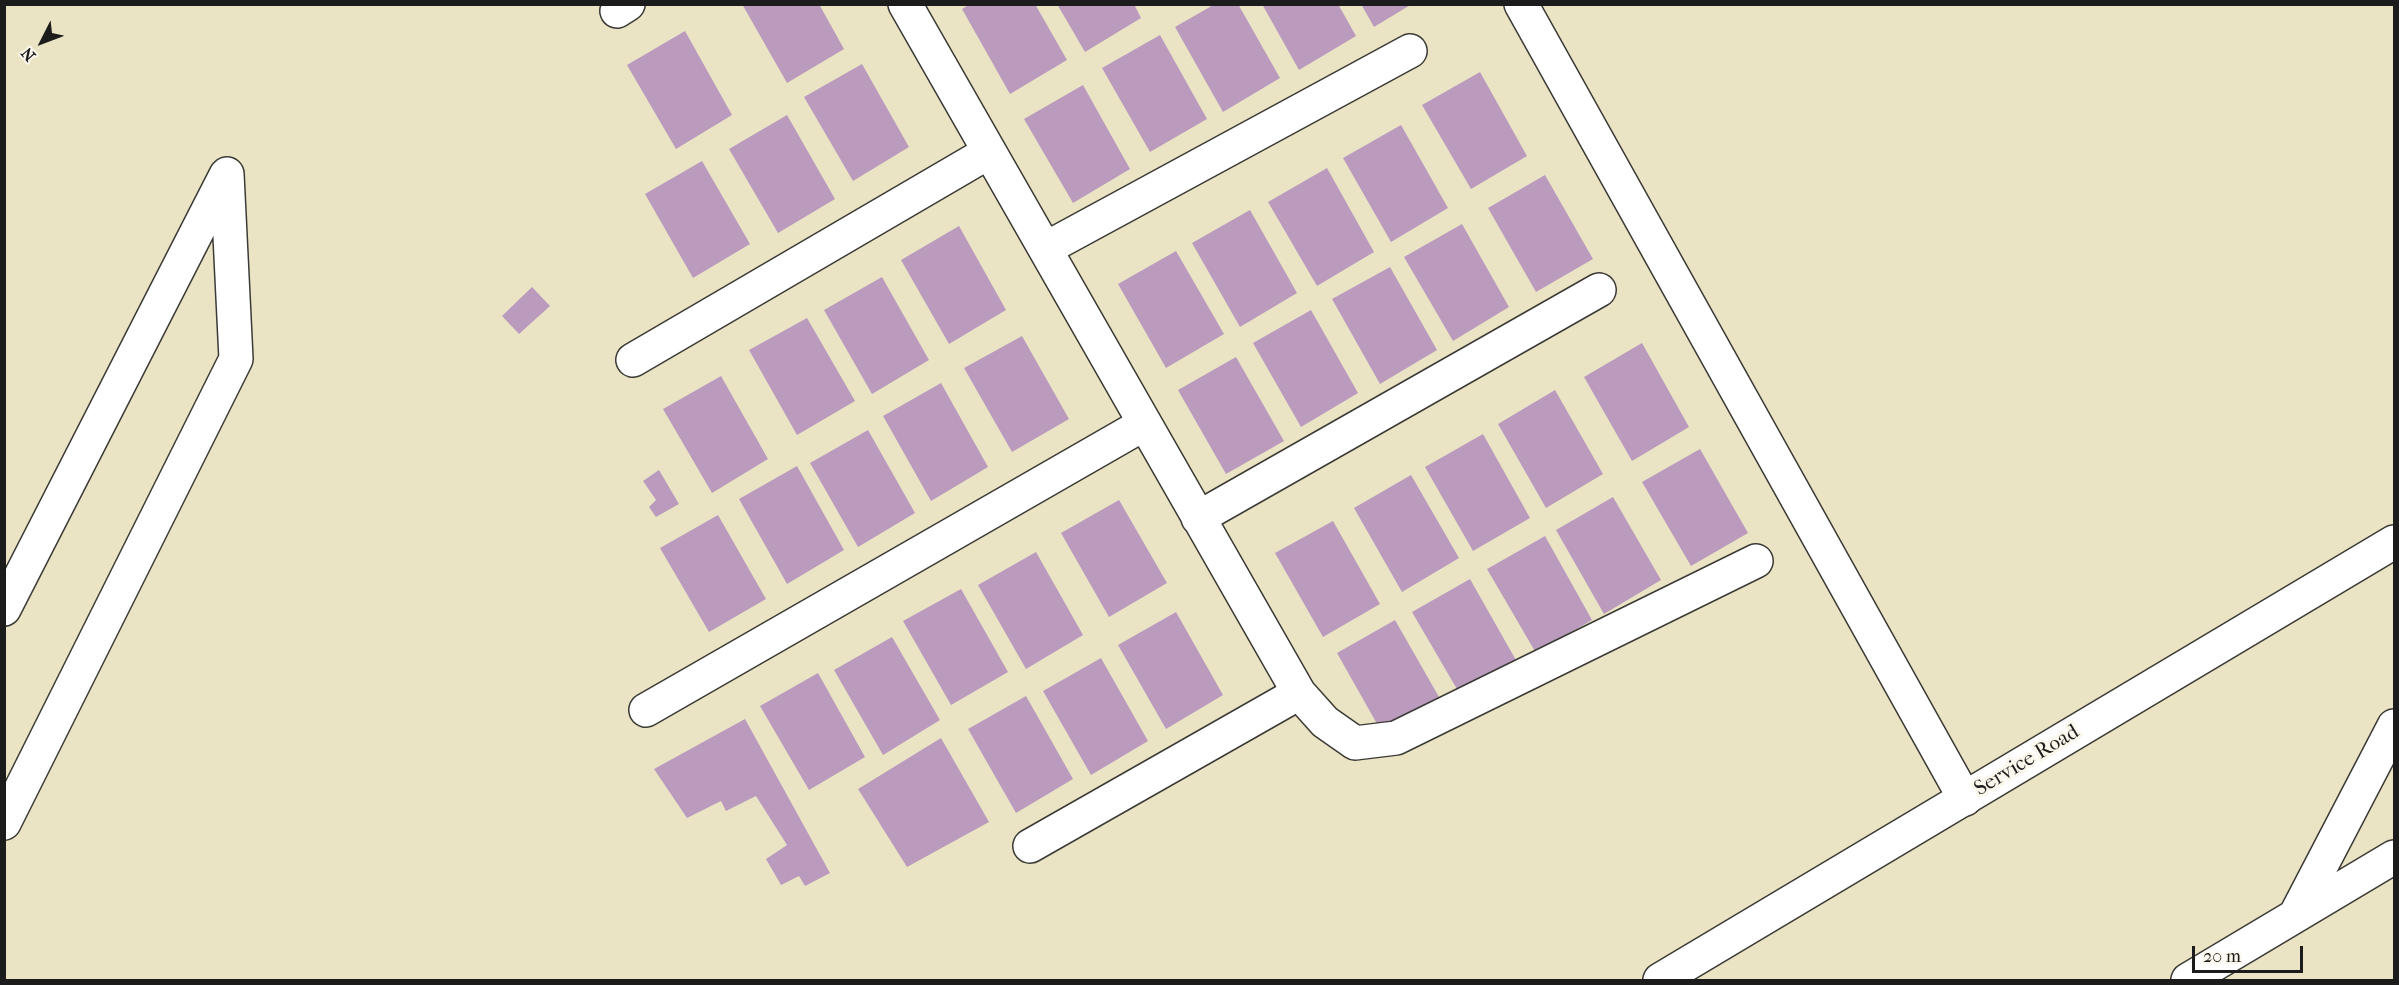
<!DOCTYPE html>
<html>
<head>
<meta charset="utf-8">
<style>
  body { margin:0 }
  #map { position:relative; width:2399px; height:985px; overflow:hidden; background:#eae4c5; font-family:"IM FELL French Canon",serif }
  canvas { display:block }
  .frame { position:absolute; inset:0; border:6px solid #1c1c1c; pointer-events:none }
  .north { position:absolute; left:12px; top:12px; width:60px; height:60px; -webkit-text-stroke:4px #fbf7ec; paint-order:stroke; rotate:228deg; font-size:16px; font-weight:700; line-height:24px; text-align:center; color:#1c1c1c }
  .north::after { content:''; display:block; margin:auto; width:21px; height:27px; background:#1c1c1c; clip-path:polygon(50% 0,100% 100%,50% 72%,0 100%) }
  .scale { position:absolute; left:2192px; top:946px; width:111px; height:27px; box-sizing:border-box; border:3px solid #1c1c1c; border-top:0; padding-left:8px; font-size:18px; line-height:21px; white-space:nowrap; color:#1c1c1c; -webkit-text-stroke:4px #fbf7ec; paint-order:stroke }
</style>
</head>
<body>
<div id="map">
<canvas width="2399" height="985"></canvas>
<div class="frame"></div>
<div class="north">N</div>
<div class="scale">20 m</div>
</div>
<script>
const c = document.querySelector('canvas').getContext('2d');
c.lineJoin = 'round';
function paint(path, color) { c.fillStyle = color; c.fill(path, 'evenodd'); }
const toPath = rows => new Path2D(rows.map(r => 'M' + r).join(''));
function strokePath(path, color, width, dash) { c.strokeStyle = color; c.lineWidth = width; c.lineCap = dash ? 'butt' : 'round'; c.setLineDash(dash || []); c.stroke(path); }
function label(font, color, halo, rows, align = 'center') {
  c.font = font + ' "IM FELL French Canon",serif'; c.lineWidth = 6; c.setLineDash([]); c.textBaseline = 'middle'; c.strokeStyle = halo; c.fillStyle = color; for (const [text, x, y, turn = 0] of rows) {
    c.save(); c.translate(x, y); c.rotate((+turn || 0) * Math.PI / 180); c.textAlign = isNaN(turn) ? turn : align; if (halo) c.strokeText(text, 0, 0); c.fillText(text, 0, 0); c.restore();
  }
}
const building = toPath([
  [742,4,819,4,844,49,787,83],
  [970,4,1035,4,1067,60,1010,94,962,9],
  [1057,4,1134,4,1141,18,1085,52],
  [1215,4,1238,4,1280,78,1223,112,1175,27],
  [1262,4,1338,4,1356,36,1299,70],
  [1361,4,1412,4,1374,27],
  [685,31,732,115,676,149,627,65],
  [1160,35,1207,119,1150,152,1102,68],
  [862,64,909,147,853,181,804,97],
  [1480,72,1527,156,1471,189,1422,105],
  [1083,85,1130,169,1073,203,1024,119],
  [787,115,835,199,778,233,729,149],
  [1401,125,1448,208,1391,242,1343,158],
  [702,161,750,244,693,278,645,194],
  [1327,168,1374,252,1317,286,1268,202],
  [1545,175,1593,259,1536,292,1488,208],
  [1250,210,1297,293,1240,327,1192,243],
  [1462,224,1509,307,1453,341,1404,257],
  [959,226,1006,310,949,344,901,260],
  [1176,251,1224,334,1166,368,1118,284],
  [1390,267,1437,350,1380,384,1332,299],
  [882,277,929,360,872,394,824,310],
  [532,287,550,306,519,334,502,316],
  [1311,310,1358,393,1301,427,1253,343],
  [807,318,855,401,797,435,749,350],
  [1022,336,1069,419,1012,452,964,368],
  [1642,343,1689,427,1632,461,1584,377],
  [1236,357,1284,441,1226,474,1178,390],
  [721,376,768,459,712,493,663,409],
  [941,383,988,467,931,501,883,416],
  [1555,390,1603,474,1546,508,1498,424],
  [868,430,915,513,858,547,810,463],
  [1483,434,1530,518,1473,551,1425,467],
  [1700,449,1748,533,1691,566,1642,482],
  [797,466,844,550,787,584,739,499],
  [659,470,679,504,656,517,649,507,656,500,643,481],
  [1411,475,1459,558,1402,592,1354,508],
  [1613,497,1661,580,1604,614,1556,530],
  [1119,500,1167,583,1109,617,1061,533],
  [718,515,766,599,709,632,660,548],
  [1333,521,1380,604,1323,637,1275,553],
  [1545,536,1592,620,1536,653,1487,569],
  [1036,552,1083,635,1026,669,978,585],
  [1470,579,1517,662,1461,696,1412,612],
  [961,589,1008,672,951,705,903,621],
  [1176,612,1223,695,1166,729,1118,645],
  [1395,620,1443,704,1385,738,1337,653],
  [892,637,940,720,883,755,834,670],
  [1101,658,1148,741,1091,775,1043,691],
  [818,673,865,757,809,790,760,706],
  [1026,696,1073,779,1016,813,968,729],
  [745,719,830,873,805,886,799,876,781,885,766,859,787,845,756,796,726,811,721,801,687,818,654,769],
  [941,738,989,822,907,867,858,789]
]);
const minor = toPath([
  [905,4,1299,693,1325,722,1355,743,1396,738,1756,561],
  [1521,4,1965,799],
  [617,11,628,4],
  [1045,249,1410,51],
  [633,360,989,152],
  [1198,518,1599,290],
  [4,609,226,175],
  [646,710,1144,424],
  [4,823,236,359,227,174],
  [1030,846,1299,693]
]);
const major = toPath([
  [1660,980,2394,542]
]);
const highway = toPath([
  [2295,916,2394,726],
  [2188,980,2394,857]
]);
const streetNames = [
  ["Service Road",2027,761,-31]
];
paint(building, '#ba9bbe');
strokePath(minor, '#3b3a35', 36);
strokePath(major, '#3b3a35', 36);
strokePath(highway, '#3b3a35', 36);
strokePath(minor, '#fff', 33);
strokePath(major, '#fff', 33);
strokePath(highway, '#fff', 33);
label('21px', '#1c1c1c', '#fbf7ec', streetNames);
</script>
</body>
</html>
